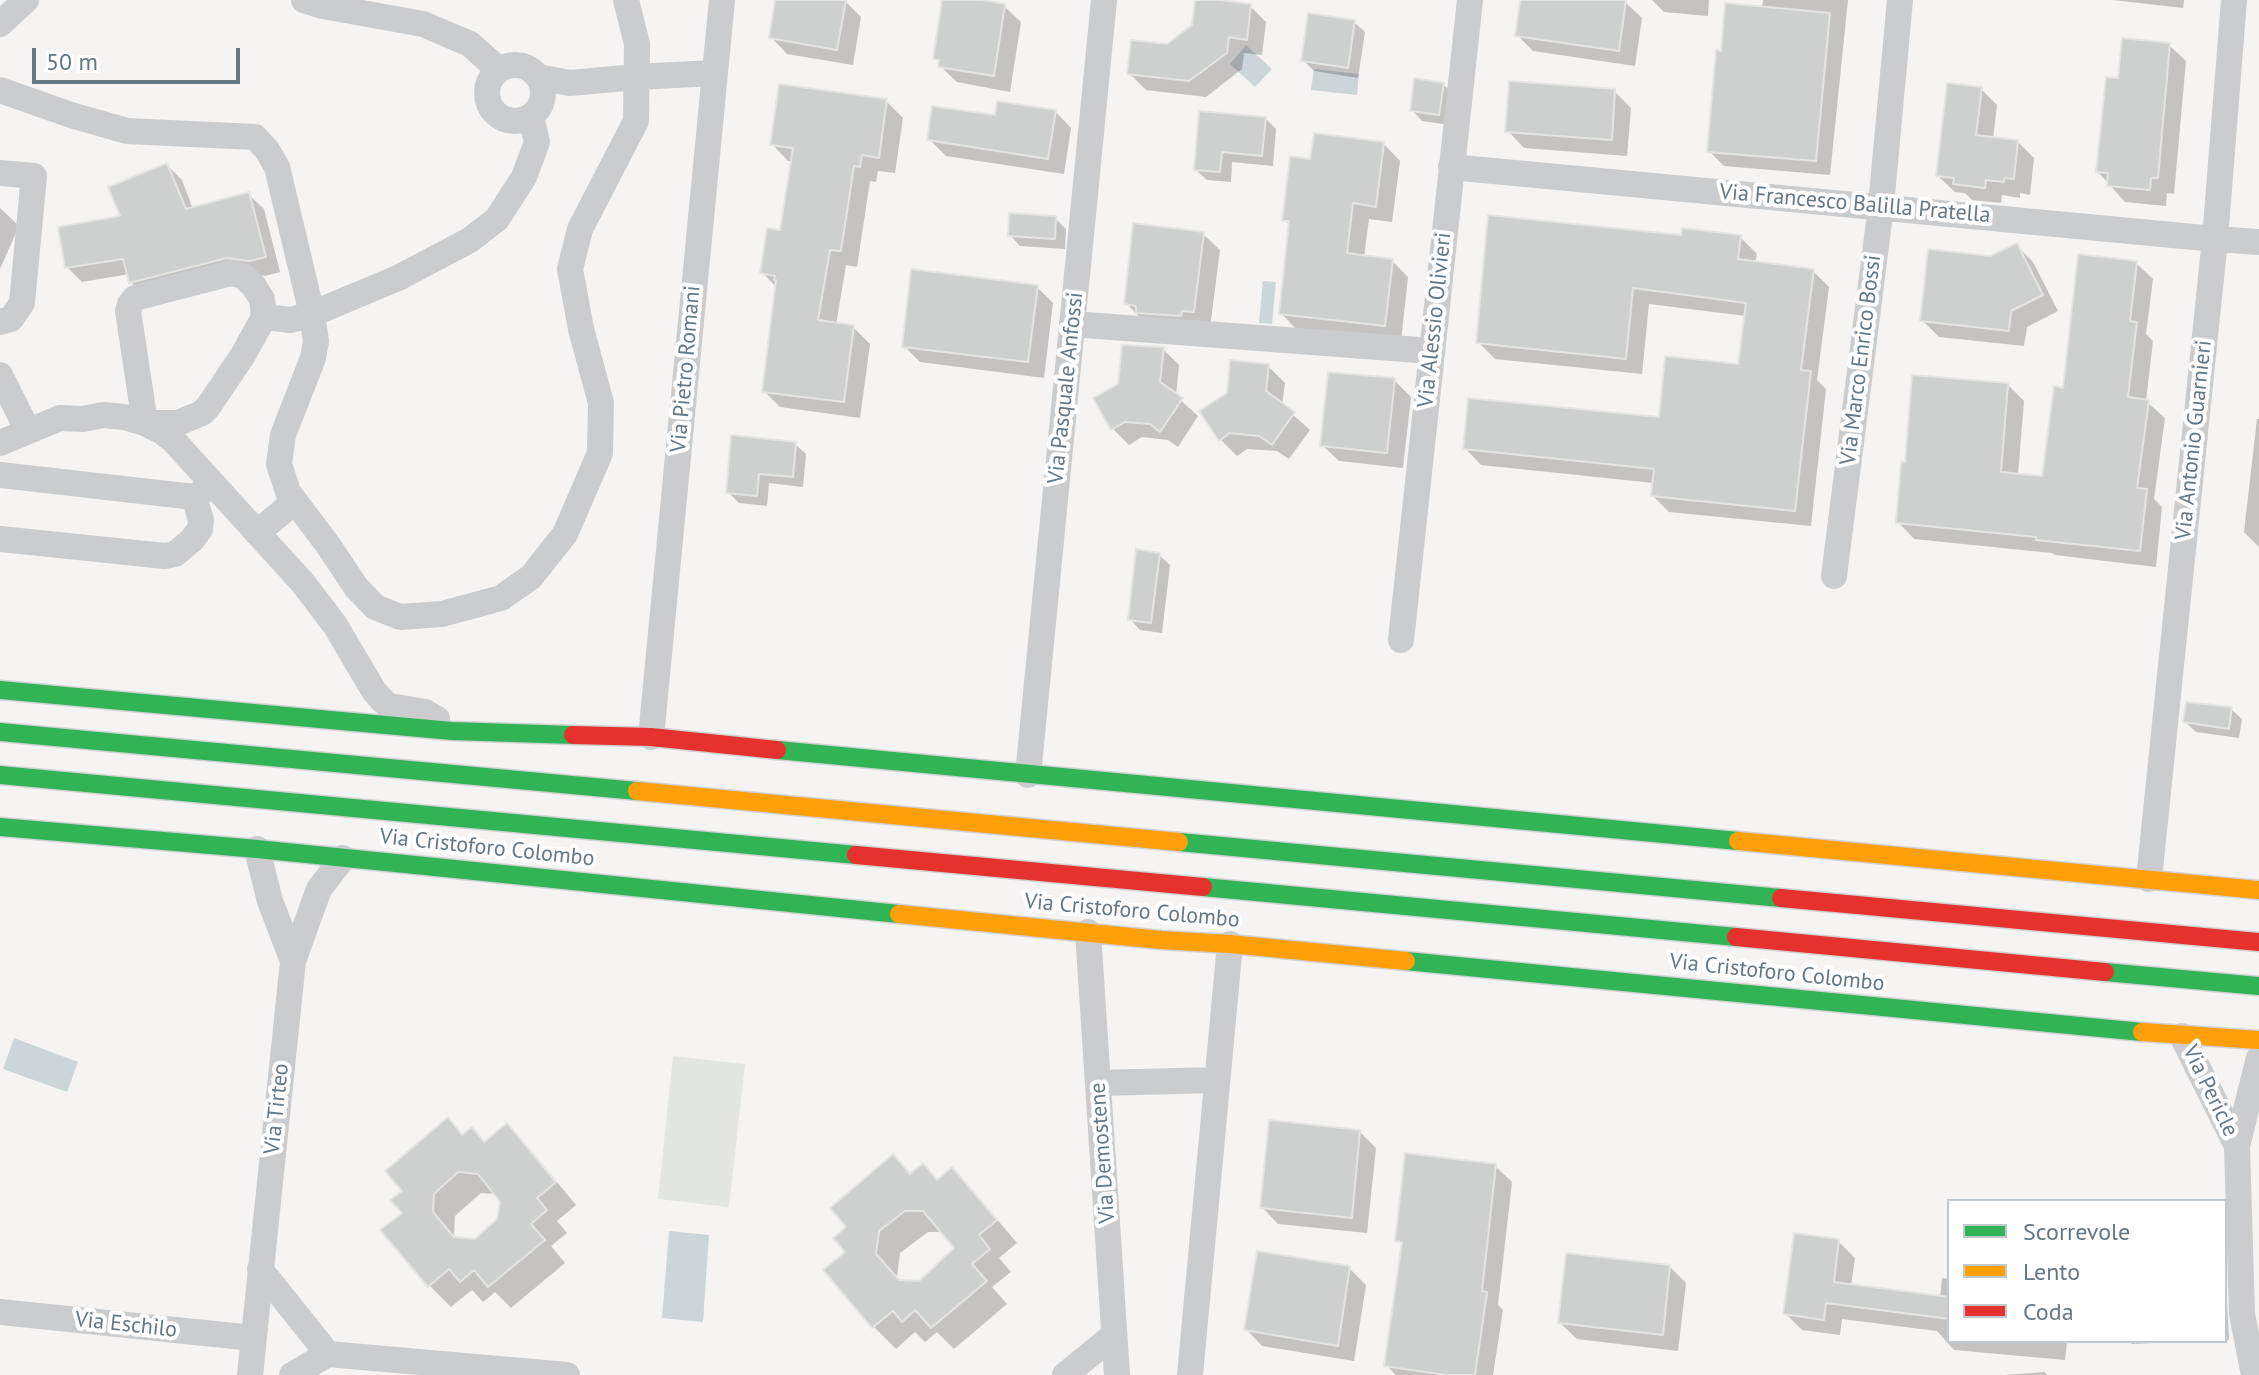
<!DOCTYPE html>
<html>
<head>
<meta charset="utf-8">
<style>
  body { margin:0 }
  #map { position:relative; width:2259px; height:1375px; overflow:hidden; background:#f5f4f3; font-family:"PT Sans",sans-serif }
  canvas { display:block }
  .legend { position:absolute; left:1947px; top:1199px; width:280px; height:144px; box-sizing:border-box; background:#fff; border:2px solid #c1c9ce; margin:0; padding:10px 14px; list-style:none; font-size:24px; color:#637885 }
  .legend li { display:flex; align-items:center; gap:16px; height:40px }
  .legend b { width:40px; border:2px solid #c1c9ce }
  .scale { position:absolute; left:32px; top:48px; width:208px; height:36px; box-sizing:border-box; border:4px solid #637885; border-top:0; padding-left:10px; font-size:24px; line-height:28px; white-space:nowrap; color:#637885; -webkit-text-stroke:6px #fff; paint-order:stroke }
</style>
</head>
<body>
<div id="map">
<canvas width="2259" height="1375"></canvas>
<ul class="legend">
<li><b style="height:10px;background:#30b455"></b>Scorrevole</li>
<li><b style="height:10px;background:#ff9f0a"></b>Lento</li>
<li><b style="height:10px;background:#e5322d"></b>Coda</li>
</ul>
<div class="scale">50 m</div>
</div>
<script>
const c = document.querySelector('canvas').getContext('2d');
c.lineJoin = 'round';
function paint(path, color) { c.fillStyle = color; c.fill(path, 'evenodd'); }
const toPath = rows => new Path2D(rows.map(r => 'M' + r).join(''));
function strokePath(path, color, width, dash) { c.strokeStyle = color; c.lineWidth = width; c.lineCap = dash ? 'butt' : 'round'; c.setLineDash(dash || []); c.stroke(path); }
function label(font, color, halo, rows, align = 'center') {
  c.font = font + ' "PT Sans",sans-serif'; c.lineWidth = 8; c.setLineDash([]); c.textBaseline = 'middle'; c.strokeStyle = halo; c.fillStyle = color; for (const [text, x, y, turn = 0] of rows) {
    c.save(); c.translate(x, y); c.rotate((+turn || 0) * Math.PI / 180); c.textAlign = isNaN(turn) ? turn : align; if (halo) c.strokeText(text, 0, 0); c.fillText(text, 0, 0); c.restore();
  }
}
const green = toPath([
  [673,1056,745,1064,729,1207,658,1199]
]);
const water = toPath([
  [1246,45,1272,69,1255,87,1230,64],
  [1314,69,1359,74,1357,95,1311,90],
  [1263,281,1276,282,1272,324,1259,323],
  [14,1038,78,1062,67,1092,3,1069],
  [669,1231,709,1235,703,1322,662,1318]
]);
const shadow = toPath([
  [777,0,845,1,861,17,853,65,787,54,771,37],
  [944,0,970,0,1004,6,1021,22,1010,92,957,82,940,66,941,63,935,58],
  [1197,0,1250,6,1266,22,1262,55,1244,53,1242,69,1206,97,1146,90,1129,73,1194,26],
  [1522,0,1613,0,1625,2,1642,18,1635,66,1533,51,1517,35],
  [1652,0,1709,0,1708,16,1664,12],
  [1763,0,1848,0,1830,175,1724,166,1709,151,1723,53,1762,8],
  [2113,0,2184,0,2183,8],
  [1354,22,1365,32,1358,78,1314,71,1303,60],
  [2169,45,2186,61,2174,194,2167,193,2166,206,2125,202,2098,172,2120,80],
  [1443,84,1454,95,1450,125,1422,121,1412,110],
  [1981,89,1997,105,1993,139,2018,142,2034,158,2030,195,2020,193,2020,198,2002,195,2001,203,1972,200,1965,193,1955,192,1938,176],
  [1614,91,1631,108,1627,156,1524,148,1508,131],
  [886,101,903,118,895,173,878,171,876,182,870,181,857,267,846,265,836,325,853,327,870,344,860,418,780,407,764,391,777,288,762,272,782,233,793,161,788,161,772,144],
  [1055,111,1071,128,1064,174,946,156,929,139,996,117],
  [1265,118,1276,129,1273,166,1232,162,1231,182,1207,180,1196,170],
  [1384,144,1400,161,1392,222,1369,219,1364,257,1392,261,1408,277,1401,341,1297,330,1281,313,1291,226,1284,220],
  [167,165,182,180,193,209,249,195,264,209,280,272,265,276,243,272,146,297,131,282,129,274,82,282,67,267,123,217],
  [0,208,19,226,0,269],
  [1055,218,1066,229,1065,249,1020,246,1010,235],
  [1203,234,1220,250,1210,328,1142,320,1126,303],
  [1740,237,1757,254,1755,263,1813,271,1829,287,1817,380,1826,389,1811,526,1669,512,1653,496,1654,483,1481,465,1465,448,1661,419,1739,366,1746,316,1649,304,1642,374,1495,359,1478,342,1683,238],
  [2016,245,2033,262,2058,311,2027,327,2024,346,1939,337,1922,320,1990,258],
  [2136,263,2153,279,2146,334,2153,341,2146,401,2165,418,2154,499,2162,507,2156,567,2055,555,2052,553,1914,539,1898,522,2008,385,2024,401,2018,475,2044,478,2065,390],
  [1037,287,1053,303,1044,378,920,362,904,346],
  [1163,349,1179,365,1176,396,1198,416,1178,447,1168,440,1142,437,1129,445,1113,429,1120,385],
  [1268,366,1285,383,1282,405,1310,430,1289,459,1277,451,1247,449,1237,456,1221,440],
  [1394,380,1411,397,1403,468,1339,461,1322,445],
  [2257,419,2259,419,2259,547,2244,532],
  [795,444,806,454,803,487,769,483,767,506,739,503,728,492],
  [1159,555,1170,565,1162,633,1140,630,1130,619],
  [2231,709,2242,719,2239,738,2196,732,2185,722],
  [448,1120,464,1136,472,1130,486,1143,507,1126,528,1147,576,1205,557,1221,567,1233,551,1246,565,1263,511,1308,495,1292,483,1302,472,1290,451,1307,430,1286,383,1231,404,1213,404,1191],
  [481,1193,496,1194,502,1202,499,1220,476,1241,457,1239,454,1235,455,1216],
  [1360,1132,1376,1148,1367,1233,1278,1224,1262,1207],
  [1495,1166,1512,1182,1498,1305,1503,1310,1493,1375,1396,1375,1386,1365,1404,1246,1397,1240],
  [952,1169,973,1191,1017,1243,999,1258,1011,1272,992,1287,1007,1304,954,1349,937,1332,925,1342,915,1332,896,1349,874,1327,826,1270,848,1252,912,1176,938,1181],
  [928,1232,944,1232,957,1248,920,1283,901,1282,897,1277,900,1253],
  [1838,1241,1855,1258,1851,1287,1940,1298,1942,1278,1949,1279,1949,1341,2067,1341,2065,1360,1954,1350,1937,1331,1842,1319,1840,1335,1802,1330,1786,1314],
  [2225,1262,2229,1340,2225,1340],
  [1669,1266,1686,1283,1678,1351,1577,1339,1560,1323],
  [1349,1268,1366,1285,1354,1361,1262,1346,1246,1329],
  [2129,1341,2201,1341,2132,1344],
  [2045,1372,2047,1375,2003,1375]
]);
const building = toPath([
  [775,0,846,0,837,50,769,38,775,0],
  [942,0,982,0,1005,4,994,76,938,67,939,60,933,59,942,0],
  [1195,0,1219,0,1251,4,1247,40,1229,37,1227,53,1189,81,1127,74,1131,40,1167,44,1192,25,1195,0],
  [1520,0,1626,0,1619,51,1515,36,1520,0],
  [1725,3,1830,13,1816,161,1707,152,1716,50,1721,51,1725,3],
  [1308,13,1355,20,1348,68,1301,61,1308,13],
  [2122,38,2170,43,2158,178,2151,178,2150,190,2107,186,2108,173,2096,172,2106,77,2118,78,2122,38],
  [1414,78,1444,83,1439,115,1410,111,1414,78],
  [1509,81,1615,89,1612,140,1505,132,1509,81],
  [1947,83,1982,87,1976,135,2018,140,2014,179,2004,178,2004,182,1986,180,1985,188,1953,184,1954,178,1936,176,1947,83],
  [779,84,887,99,879,158,862,155,860,167,854,166,841,251,830,250,818,320,854,325,844,402,762,392,776,280,774,280,775,276,760,273,767,228,780,230,793,148,770,145,779,84],
  [997,101,1056,110,1048,159,927,140,932,106,995,115,997,101],
  [1199,111,1266,117,1262,156,1222,152,1220,172,1194,170,1199,111],
  [1314,133,1384,142,1376,207,1353,203,1347,253,1393,259,1385,326,1279,314,1289,221,1282,221,1290,156,1310,159,1314,133],
  [167,163,186,209,249,192,266,257,249,261,227,258,129,283,123,259,65,268,58,227,120,216,108,187,167,163],
  [1009,213,1056,216,1055,239,1008,236,1009,213],
  [1488,215,1681,235,1682,228,1741,235,1738,259,1814,269,1801,370,1811,371,1795,511,1651,496,1654,469,1463,449,1468,398,1659,417,1665,356,1738,364,1746,303,1633,288,1626,359,1476,343,1488,215],
  [1133,223,1204,232,1194,312,1182,311,1181,316,1136,313,1136,306,1124,304,1133,223],
  [2017,243,2043,295,2011,311,2009,331,1920,321,1928,249,1990,256,2017,243],
  [2078,254,2137,261,2130,321,2137,322,2128,397,2149,400,2137,488,2147,489,2140,551,2036,540,2036,537,1896,523,1901,462,1905,462,1912,375,2008,383,2001,472,2042,476,2054,386,2063,388,2078,254],
  [911,269,1038,285,1028,362,902,347,911,269],
  [1122,345,1164,347,1160,382,1183,398,1160,432,1150,424,1125,422,1111,430,1093,398,1118,384,1122,345],
  [1230,360,1269,364,1266,391,1295,412,1272,445,1259,436,1230,433,1219,441,1199,411,1227,393,1230,360],
  [1328,372,1395,378,1387,453,1320,446,1328,372],
  [731,435,796,442,793,477,759,474,757,496,726,493,731,435],
  [1136,549,1160,553,1151,623,1128,620,1136,549],
  [2186,702,2232,707,2229,729,2183,722,2186,702],
  [448,1117,462,1135,472,1127,484,1142,507,1123,556,1182,537,1198,547,1210,531,1224,545,1240,488,1287,474,1270,460,1282,449,1269,428,1287,380,1230,402,1213,390,1200,402,1191,385,1171,448,1117],
  [458,1172,478,1174,500,1202,497,1219,475,1239,454,1237,433,1212,434,1194,458,1172],
  [1269,1120,1360,1130,1352,1218,1260,1208,1269,1120],
  [1405,1153,1496,1164,1482,1291,1487,1292,1475,1375,1446,1375,1384,1366,1402,1242,1395,1241,1405,1153],
  [893,1154,910,1174,923,1163,937,1180,952,1167,997,1220,979,1235,990,1249,972,1264,987,1281,931,1328,915,1310,902,1322,893,1311,872,1328,823,1270,845,1252,833,1238,846,1227,830,1208,893,1154],
  [905,1211,923,1211,954,1248,919,1281,899,1280,876,1254,879,1231,905,1211],
  [1794,1233,1839,1239,1834,1282,1949,1297,1949,1319,1826,1303,1824,1320,1783,1314,1794,1233],
  [1257,1251,1350,1266,1338,1346,1244,1330,1257,1251],
  [1566,1253,1670,1265,1663,1335,1558,1323,1566,1253]
]);
const street = toPath([
  [304,0,323,6,423,24,470,44,499,70],
  [0,24,26,0],
  '487 93a28 28 0 1 1 56 0a28 28 0 1 1-56 0Z',
  [538,77,570,83,636,77,714,73],
  [0,90,71,115,127,131,255,137,267,150,277,167,312,314,316,341,313,358,283,435,279,464,288,492,328,545,356,587,375,607,400,617,442,614,501,598,531,577,565,534,600,453,601,403,581,329,570,269,580,229,636,121,637,44,626,0],
  [1451,167,2215,239,2259,242],
  [0,173,34,176,22,303,11,319,0,322],
  [231,273,243,276,253,285,262,299,264,317,243,355,208,407,202,413,178,423,145,423,128,311,130,304,135,298,231,273],
  [264,317,291,320,312,314,398,278,470,240,497,219,524,177,537,142,531,117],
  [1072,324,1432,351],
  [0,375,28,431],
  [0,443,60,418,83,419,103,415,124,417,145,423,161,431,173,440,303,583,335,625,374,691,383,701,390,706,425,712,437,719],
  [0,475,194,497,206,489],
  [257,533,295,501],
  [0,539,165,556,175,554,192,540,200,529,201,520,194,497],
  [1834,576,1881,206,1900,0],
  [1401,640,1470,0],
  [651,737,722,0],
  [1028,775,1104,0],
  [2149,879,2215,239,2234,0],
  [1088,932,1117,1375],
  [293,961,319,889,343,858],
  [2182,1036,2237,1146],
  [1098,1083,1217,1080],
  [260,1269,328,1354,292,1375],
  [0,1312,253,1338],
  [328,1354,567,1375],
  [250,1375,293,961,270,901,257,849],
  [1065,1375,1114,1335],
  [1190,1375,1230,944],
  [2254,1375,2242,1314,2237,1146,2259,1058]
]);
const fast = toPath([
  [0,690,452,731,573,735],
  [0,732,637,791],
  [777,750,1738,841],
  [0,775,856,855],
  [0,827,257,849,899,914],
  [1179,842,1781,898],
  [1203,887,1736,937],
  [1406,961,2142,1032],
  [2105,972,2259,986]
]);
const slow = toPath([
  [637,791,1179,842],
  [1738,841,2259,890],
  [899,914,1161,940,1230,944,1406,961],
  [2142,1032,2259,1040]
]);
const jam = toPath([
  [573,735,651,737,777,750],
  [856,855,1203,887],
  [1781,898,2259,942],
  [1736,937,2105,972]
]);
const streetNames = [
  ["Via Francesco Balilla Pratella",1855,204,5],
  ["Via Alessio Olivieri",1435,320,-84],
  ["Via Marco Enrico Bossi",1861,360,-83],
  ["Via Pietro Romani",686,369,-85],
  ["Via Pasquale Anfossi",1066,388,-84],
  ["Via Antonio Guarnieri",2194,440,-84],
  ["Via Cristoforo Colombo",487,848,6],
  ["Via Cristoforo Colombo",1132,911,5],
  ["Via Cristoforo Colombo",1777,973,6],
  ["Via Pericle",2210,1091,64],
  ["Via Tirteo",277,1109,-84],
  ["Via Demostene",1103,1153,-94],
  ["Via Eschilo",126,1325,6]
];
paint(green, '#e4e7e1');
paint(water, '#ccd5d8');
paint(shadow, '#0003');
paint(building, '#cecfcf');
strokePath(building, '#e4e4e2', 2);
strokePath(fast, '#d1d2d3', 21);
strokePath(slow, '#d1d2d3', 21);
strokePath(jam, '#d1d2d3', 21);
strokePath(street, '#cacccd', 26);
strokePath(fast, '#30b455', 18);
strokePath(slow, '#ff9f0a', 18);
strokePath(jam, '#e5322d', 18);
label('22px', '#637885', '#fff', streetNames);
</script>
</body>
</html>
